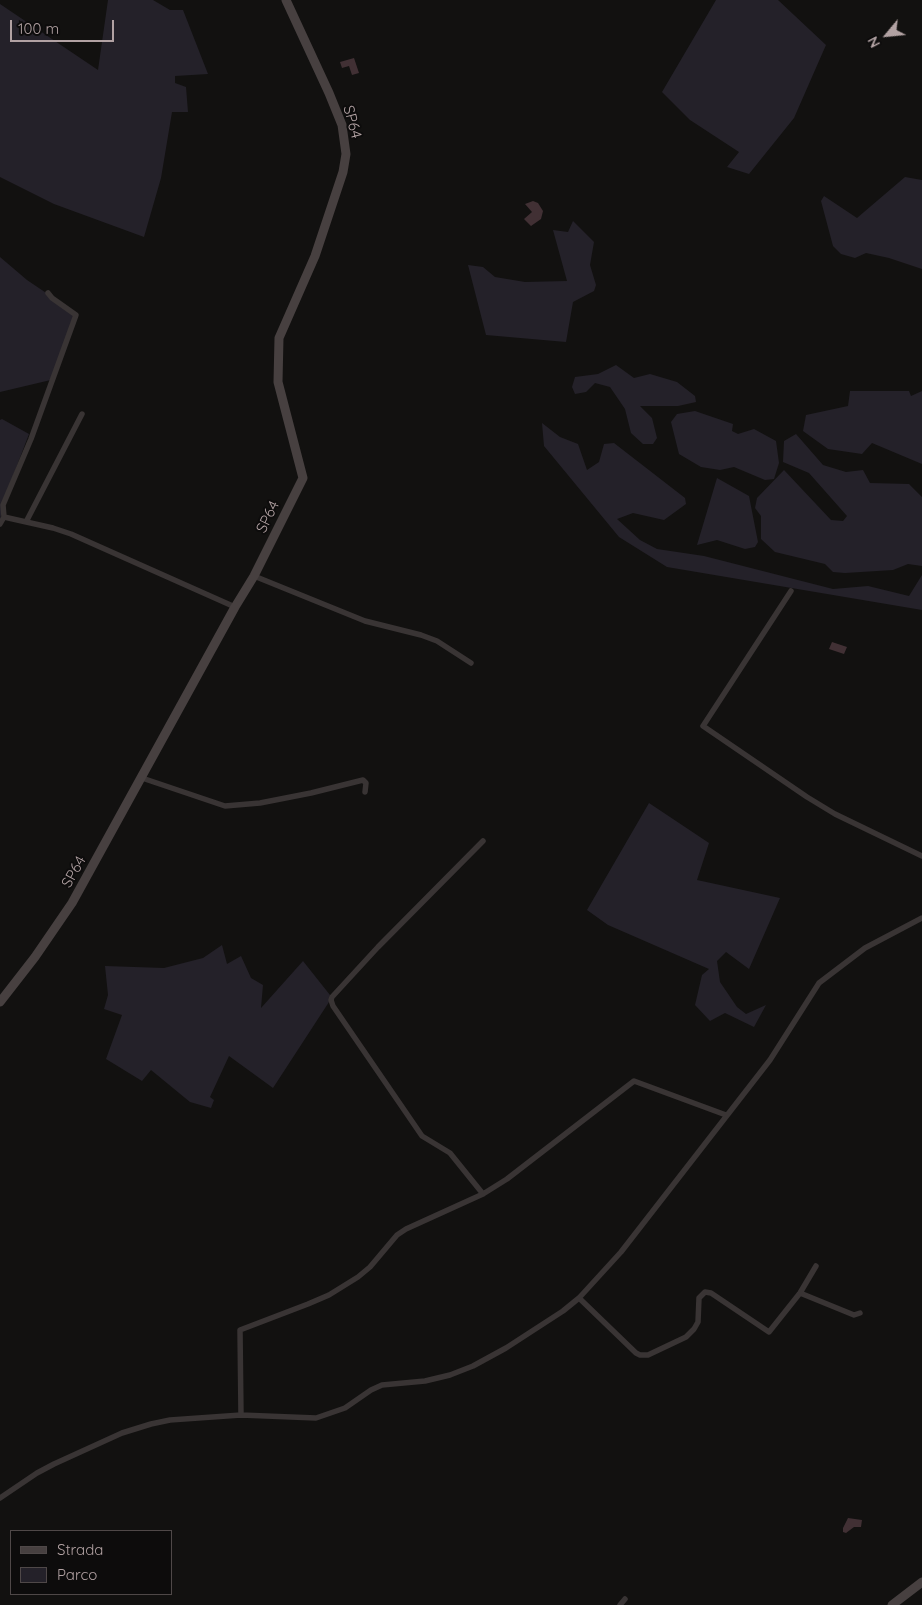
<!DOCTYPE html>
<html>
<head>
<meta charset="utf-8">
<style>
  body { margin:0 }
  #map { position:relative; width:922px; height:1605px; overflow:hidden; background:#121110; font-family:Quicksand,sans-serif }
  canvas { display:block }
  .legend { position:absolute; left:10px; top:1530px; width:162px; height:65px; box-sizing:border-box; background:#0d0c0c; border:1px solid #4f4848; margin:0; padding:6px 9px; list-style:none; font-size:15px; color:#b2a2a3 }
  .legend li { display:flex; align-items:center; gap:10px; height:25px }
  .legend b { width:25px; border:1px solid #4f4848 }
  .north { position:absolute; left:862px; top:10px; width:50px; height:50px; -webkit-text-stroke:4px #0d0c0c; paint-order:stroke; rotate:242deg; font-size:14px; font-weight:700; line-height:20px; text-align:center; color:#b2a2a3 }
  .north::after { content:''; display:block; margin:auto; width:18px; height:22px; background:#b2a2a3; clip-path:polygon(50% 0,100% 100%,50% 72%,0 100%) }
  .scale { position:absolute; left:10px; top:20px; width:104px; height:22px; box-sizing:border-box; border:2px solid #b2a2a3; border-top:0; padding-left:6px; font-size:15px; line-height:18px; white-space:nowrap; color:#b2a2a3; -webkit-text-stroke:4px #0d0c0c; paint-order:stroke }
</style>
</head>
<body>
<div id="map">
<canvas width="922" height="1605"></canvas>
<ul class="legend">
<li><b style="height:6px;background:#474040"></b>Strada</li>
<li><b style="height:14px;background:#242129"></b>Parco</li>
</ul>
<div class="north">N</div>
<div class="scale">100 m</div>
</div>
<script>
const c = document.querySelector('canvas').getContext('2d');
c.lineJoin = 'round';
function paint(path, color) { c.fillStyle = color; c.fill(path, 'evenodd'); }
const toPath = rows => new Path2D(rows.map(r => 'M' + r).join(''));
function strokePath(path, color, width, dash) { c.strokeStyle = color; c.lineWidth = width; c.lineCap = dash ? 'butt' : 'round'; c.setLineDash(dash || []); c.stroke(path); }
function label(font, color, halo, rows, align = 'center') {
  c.font = font + ' Quicksand,sans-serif'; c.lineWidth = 4; c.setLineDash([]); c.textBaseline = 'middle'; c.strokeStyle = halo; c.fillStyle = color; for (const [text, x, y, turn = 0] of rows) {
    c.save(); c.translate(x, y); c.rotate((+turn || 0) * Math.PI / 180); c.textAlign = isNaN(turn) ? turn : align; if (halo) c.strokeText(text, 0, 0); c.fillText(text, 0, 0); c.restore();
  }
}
const green = toPath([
  [108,0,153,0,170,10,183,10,208,74,175,76,175,83,186,87,188,112,172,112,161,178,144,237,54,204,0,177,0,4,98,70],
  [716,0,778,0,826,45,794,118,749,174,727,167,739,152,690,120,662,92],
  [905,177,922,180,922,269,889,258,866,253,855,258,841,254,833,246,821,201,824,196,857,218],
  [573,221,594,242,590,265,596,285,594,291,573,302,566,342,486,335,468,265,483,267,495,277,525,282,567,281,553,230,568,232],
  [0,257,27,280,70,309,75,319,55,379,0,392],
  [616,365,634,378,650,374,677,382,695,396,696,402,678,406,640,406,652,418,657,438,653,444,643,444,631,433,625,409,610,387,595,383,586,392,575,394,572,387,575,377,598,374],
  [850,391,909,391,911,396,922,391,922,464,872,443,862,454,828,449,803,431,806,415,848,406],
  [695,411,733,424,732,431,738,434,754,429,776,441,779,463,774,479,765,480,734,467,720,470,701,467,679,454,671,422,677,414],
  [2,419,29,434,5,497,0,520,0,420],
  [542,423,560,437,578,444,587,470,599,462,604,444,614,443,685,498,686,504,664,520,633,513,617,519,640,540,657,549,704,556,833,589,868,586,909,596,922,575,922,610,667,567,619,537,544,446],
  [796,434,823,465,846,472,863,470,870,483,909,484,922,497,922,566,908,564,893,570,845,573,833,572,825,564,775,552,761,539,761,516,755,508,757,498,784,470,831,520,843,521,847,516,809,473,783,462,784,441],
  [717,478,749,496,758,542,755,547,745,549,717,540,697,545],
  [649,803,709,843,697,880,780,898,749,969,726,952,717,961,720,982,737,1007,746,1014,766,1005,754,1027,725,1013,710,1021,695,1005,702,975,709,969,608,925,587,910],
  [222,945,227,964,241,956,251,978,263,985,261,1008,303,961,330,995,329,1002,273,1088,229,1056,210,1097,214,1100,211,1108,190,1102,151,1070,142,1081,106,1059,122,1015,104,1009,108,995,105,966,164,968,203,958]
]);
const water = toPath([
  [354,58,359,73,352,75,349,66,342,68,340,62],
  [533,201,538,203,543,211,541,219,531,226,524,219,532,212,525,204],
  [832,642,847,647,844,654,829,649],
  [848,1518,862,1520,861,1527,854,1527,846,1533,843,1532,843,1528]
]);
const street = toPath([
  [4,517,3,505,31,439,76,315,52,298,48,293],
  [26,522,82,414],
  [0,524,4,517,53,528,71,534,235,607],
  [254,576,365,621,421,635,437,641,471,663],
  [791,591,703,726,807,797,835,814,922,856],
  [142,778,225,806,260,803,311,793,363,780,366,783,365,792],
  [483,841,378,947,332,997,331,1000,333,1006,422,1136,450,1153,483,1194],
  [800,1293,854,1315,860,1313],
  [579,1298,636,1353,640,1355,648,1355,686,1337,694,1329,698,1322,699,1298,705,1292,711,1293,769,1332,800,1293,816,1266],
  [241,1415,240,1330,308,1304,329,1295,358,1277,370,1267,397,1235,406,1229,483,1194,507,1179,634,1081,726,1115],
  [0,1498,37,1473,54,1464,122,1433,151,1424,170,1420,241,1415,316,1418,345,1408,371,1390,382,1385,425,1381,450,1375,473,1366,506,1348,563,1311,579,1298,621,1252,770,1060,819,983,865,948,922,918],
  [620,1605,625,1599]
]);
const secondary = toPath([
  [0,1002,35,957,72,903,235,607,254,576,303,478,278,382,279,338,315,256,343,172,346,154,342,125,329,93,286,0],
  [892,1605,922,1582]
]);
const streetNames = [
  ["SP64",352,122,75],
  ["SP64",268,517,-64],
  ["SP64",74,872,-61]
];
paint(green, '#242129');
paint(water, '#413034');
strokePath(street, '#393434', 5.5);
strokePath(secondary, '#474040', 9);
label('15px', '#b2a2a3', '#0d0c0c', streetNames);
</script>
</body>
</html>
